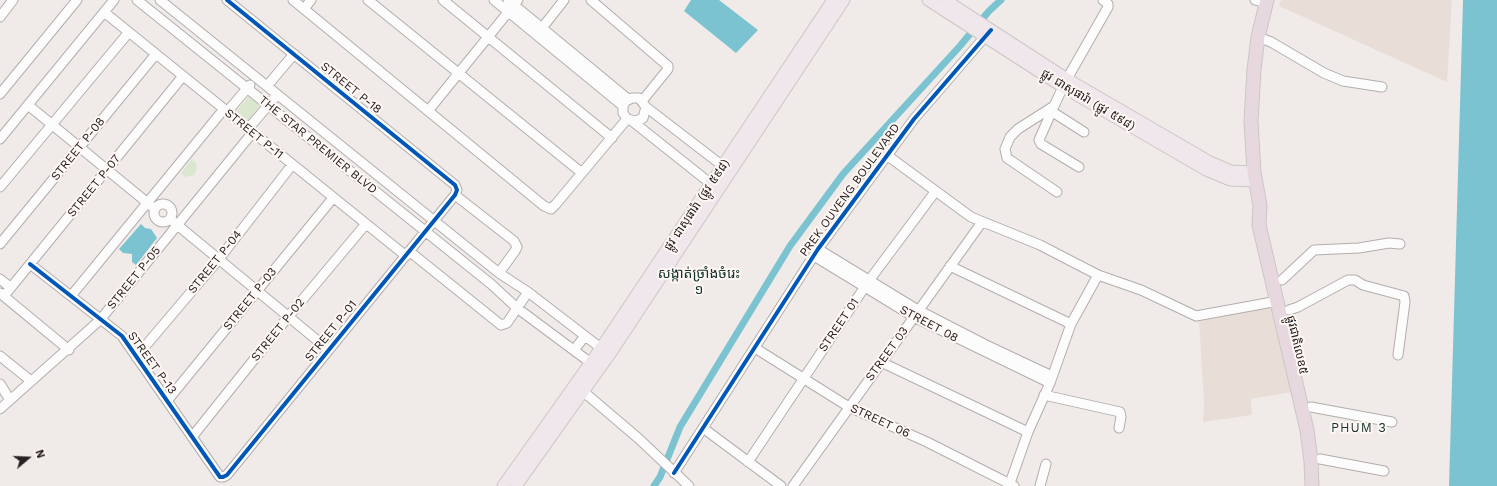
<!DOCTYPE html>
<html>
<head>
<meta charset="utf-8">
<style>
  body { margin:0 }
  #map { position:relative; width:1497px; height:486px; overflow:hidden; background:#f0ebe8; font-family:"Work Sans",sans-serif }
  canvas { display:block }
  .north { position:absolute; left:8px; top:438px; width:40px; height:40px; -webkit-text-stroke:3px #fff7f4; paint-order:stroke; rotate:71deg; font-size:11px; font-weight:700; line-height:16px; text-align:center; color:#262221 }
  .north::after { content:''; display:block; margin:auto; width:14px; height:18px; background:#262221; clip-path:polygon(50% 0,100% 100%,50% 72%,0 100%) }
</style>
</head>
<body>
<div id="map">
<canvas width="1497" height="486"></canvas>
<div class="north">N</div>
</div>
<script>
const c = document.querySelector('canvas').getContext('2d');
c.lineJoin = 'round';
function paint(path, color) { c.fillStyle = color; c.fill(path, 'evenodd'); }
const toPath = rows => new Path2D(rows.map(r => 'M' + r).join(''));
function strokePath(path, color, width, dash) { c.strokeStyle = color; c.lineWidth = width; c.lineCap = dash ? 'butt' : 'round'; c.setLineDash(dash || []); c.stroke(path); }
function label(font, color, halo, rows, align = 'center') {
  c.font = font + ' "Work Sans","Noto Sans Khmer",sans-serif'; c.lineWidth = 4; c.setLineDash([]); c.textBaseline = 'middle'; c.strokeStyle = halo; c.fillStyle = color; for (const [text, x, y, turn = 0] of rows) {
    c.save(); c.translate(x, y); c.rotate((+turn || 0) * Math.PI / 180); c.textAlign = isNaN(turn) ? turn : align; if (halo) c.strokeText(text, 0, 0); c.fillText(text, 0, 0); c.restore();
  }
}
const built = toPath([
  [1281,0,1452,0,1447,82,1279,6],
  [1272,307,1293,392,1251,399,1252,415,1203,422,1204,404,1199,320]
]);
const green = toPath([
  [251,94,261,103,249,121,236,112],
  [192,159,196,163,197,169,194,175,185,177,181,173]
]);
const water = toPath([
  [691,0,719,0,758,30,736,53,684,11],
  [1463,0,1497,0,1497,486,1449,486],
  [141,224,145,228,151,229,157,238,136,265,132,262,132,254,123,253,119,249]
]);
const canal = toPath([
  [654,486,660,477,680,427,790,246,843,174,960,46,989,11,1001,0]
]);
const minor = toPath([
  [137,0,491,284,517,308,595,366],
  [160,0,499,273,528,292,606,352],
  [293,0,544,206,551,209,556,204,627,119],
  [368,0,582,173],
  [443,0,612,138],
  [494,0,623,106],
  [508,0,628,99],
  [591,0,668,66,668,69,642,101],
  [1255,0,1266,3],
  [304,9,311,0],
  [104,12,406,256],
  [0,17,13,0],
  [542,28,564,0],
  [1258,37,1271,42,1324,73,1343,81,1382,87],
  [1067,79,1108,7,1108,4,1103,0],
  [267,86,294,54],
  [0,94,77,0],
  [28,105,155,209],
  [1054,106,1039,140,1041,144,1079,167],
  [646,107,643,118,636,121,627,119,623,113,623,106,626,101,632,98,639,98,646,107,728,170],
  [428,111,518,0],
  [1051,111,1084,132],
  [227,112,250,85],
  [632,121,715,187],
  [248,129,277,95],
  [0,139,114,0],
  [888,156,971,217,1040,245,1098,275,1141,290,1196,316,1278,301],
  [0,187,129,32],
  [1057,192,1007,158,1005,149,1010,137,1018,129,1054,106,1063,87],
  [455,195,514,241,517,247,515,251,499,273],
  '154 213a9 9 0 1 1 18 0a9 9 0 1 1-18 0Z',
  [170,219,329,350],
  [0,244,156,54],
  [818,249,918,310,984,344,1052,376],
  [409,251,501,325,507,323,528,292],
  [814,256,914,317,1050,383],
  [30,264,122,336,220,477,223,477,227,475,455,195,457,190,455,185,227,0],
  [950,266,1071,324],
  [0,279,10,287],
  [1282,280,1314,250,1359,248,1389,243,1400,244],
  [0,293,69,350],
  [4,296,183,76],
  [71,296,224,109],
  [1289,310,1298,307,1348,280,1355,280,1363,285,1404,296,1405,302,1398,355],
  [755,348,849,407,927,442,1014,486],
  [574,350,585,336],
  [0,356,31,381],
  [136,357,219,259,292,165],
  [881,362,1028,432],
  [0,384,10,400],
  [578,387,638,438,689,486],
  [1044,395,1120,412,1121,417,1119,428],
  [167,401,333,198],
  [1311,407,1392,422],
  [0,409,100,320,253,132],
  [703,428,781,486],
  [192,437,288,317,365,225],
  [1320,459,1384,471],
  [748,462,868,282,935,192],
  [674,473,818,249,914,119,989,32],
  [793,486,982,222],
  [1009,486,1028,432,1050,383,1071,324,1098,275],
  [1040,486,1046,464]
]);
const major = toPath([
  [928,0,1063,87,1206,170,1230,180,1255,181],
  [945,0,1067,79,1210,162,1231,171,1254,172],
  [503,486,601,348,833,0],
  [516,486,612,351,844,0]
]);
const highway = toPath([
  [1267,0,1258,37,1254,70,1251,121,1254,172,1260,206,1259,225,1307,430,1311,461,1312,486]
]);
const cycleway = toPath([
  [30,264,122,336,220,477,223,477,227,475,455,195,457,190,455,185,227,0],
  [674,473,818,249,914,119,991,30]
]);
const streetNames = [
  ["STREET P-18",351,88,39],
  ["ផ្លូវ ជាសុផារ៉ា (ផ្លូវ ៥៩៨)",1088,100,31],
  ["STREET P-11",254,134,39],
  ["THE STAR PREMIER BLVD",318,145,39],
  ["STREET P-08",78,149,-51],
  ["STREET P-07",94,186,-51],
  ["PREK OUVENG BOULEVARD",850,190,-54],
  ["ផ្លូវ ជាសុផារ៉ា (ផ្លូវ ៥៩៨)",697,205,-56],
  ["STREET P-04",215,262,-51],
  ["STREET P-05",134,278,-51],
  ["STREET P-03",250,299,-51],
  ["STREET 08",929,324,28],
  ["STREET 01",839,325,-56],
  ["STREET P-02",278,330,-51],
  ["STREET P-01",331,331,-51],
  ["ផ្លូវជាតិលេខ៥",1297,345,77],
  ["STREET 03",887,354,-54],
  ["STREET P-13",152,363,54],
  ["STREET 06",880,421,25]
];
const neighbourhoodNames = [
  ["PHUM 3",1359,428]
];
const quarterNames = [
  ["សង្កាត់ច្រាំងចំរេះ",699,274],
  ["១",699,290]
];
paint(built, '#e9ddd8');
paint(green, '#dae6ce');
paint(water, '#7cc3d1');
strokePath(canal, '#7cc3d1', 7);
strokePath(minor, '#b2aead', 11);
strokePath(major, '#cac7c6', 13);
strokePath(highway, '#cac7c6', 15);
strokePath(minor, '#fdfcfc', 9);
strokePath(major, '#efe7eb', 11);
strokePath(highway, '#e7d8e0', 13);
strokePath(cycleway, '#0057b8', 4);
label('12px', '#262221', '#fff7f4', streetNames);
c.letterSpacing = '1px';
label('13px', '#13342e', '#fff7f4', neighbourhoodNames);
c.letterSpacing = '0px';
label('14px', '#13342e', '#fff7f4', quarterNames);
</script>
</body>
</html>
